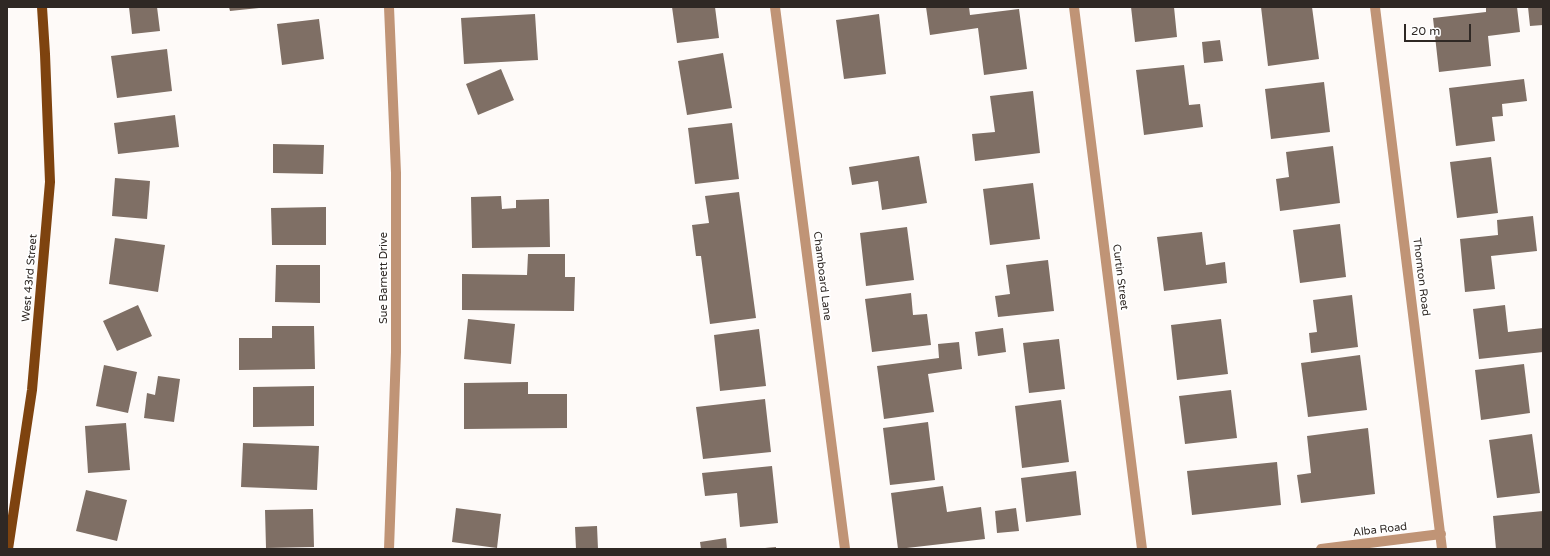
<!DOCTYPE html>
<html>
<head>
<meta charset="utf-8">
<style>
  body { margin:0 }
  #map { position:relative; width:1550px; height:556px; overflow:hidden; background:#fefaf8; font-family:"Varela Round",sans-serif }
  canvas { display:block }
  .frame { position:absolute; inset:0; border:8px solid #2f2824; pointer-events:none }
  .scale { position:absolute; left:1404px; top:24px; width:67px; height:18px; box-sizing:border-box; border:2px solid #2f2824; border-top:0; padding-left:5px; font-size:12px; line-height:14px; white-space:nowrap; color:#2f2824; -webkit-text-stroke:3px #fff; paint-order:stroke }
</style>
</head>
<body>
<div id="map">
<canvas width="1550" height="556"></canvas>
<div class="frame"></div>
<div class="scale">20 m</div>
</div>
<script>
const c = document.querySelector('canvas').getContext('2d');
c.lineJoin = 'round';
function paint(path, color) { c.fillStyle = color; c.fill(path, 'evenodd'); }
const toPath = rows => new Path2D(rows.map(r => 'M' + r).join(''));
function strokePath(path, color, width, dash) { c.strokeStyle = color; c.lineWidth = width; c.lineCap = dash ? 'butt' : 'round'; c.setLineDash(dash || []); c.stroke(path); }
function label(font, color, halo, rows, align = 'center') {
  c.font = font + ' "Varela Round",sans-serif'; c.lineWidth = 3.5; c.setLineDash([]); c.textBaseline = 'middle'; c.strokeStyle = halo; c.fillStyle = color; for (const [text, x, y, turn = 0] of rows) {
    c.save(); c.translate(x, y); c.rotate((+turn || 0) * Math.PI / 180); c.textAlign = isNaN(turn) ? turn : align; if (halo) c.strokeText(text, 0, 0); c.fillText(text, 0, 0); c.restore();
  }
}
const building = toPath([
  [129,7,157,7,160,31,132,34],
  [229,7,259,7,259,8,230,11],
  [672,7,715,7,719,38,677,43],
  [926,7,969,7,970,15,1019,9,1027,69,984,75,978,28,930,35],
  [1131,7,1174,7,1177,37,1135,42],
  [1261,7,1312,7,1319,59,1268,66],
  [1486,7,1517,7,1520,32,1488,36,1491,66,1439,72,1433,18,1486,12],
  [1528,7,1543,7,1543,25,1530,26],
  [535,14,538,60,464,64,461,18],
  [879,14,886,74,844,79,836,20],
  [319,19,324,59,282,65,277,24],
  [1220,40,1223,61,1204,63,1202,42],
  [167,49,172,91,117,98,111,56],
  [723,53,732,108,687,115,678,61],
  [1184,65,1189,105,1200,104,1203,127,1144,135,1136,70],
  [501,69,514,100,478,115,466,84],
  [1524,79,1527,101,1502,104,1503,116,1492,117,1495,141,1456,146,1449,88],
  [1324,82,1330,132,1271,139,1265,89],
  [1033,91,1040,153,975,161,972,134,995,132,990,96],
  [175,115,179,147,118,154,114,123],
  [732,123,739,179,695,184,688,128],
  [273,144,324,145,323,174,273,173],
  [1333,146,1340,203,1280,211,1276,179,1289,177,1286,152],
  [919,156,927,203,882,210,878,181,852,185,849,167],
  [1491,157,1498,213,1457,218,1450,162],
  [115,178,150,181,147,219,112,216],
  [1033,183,1040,239,990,245,983,189],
  [739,192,756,318,710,324,701,256,696,256,692,225,709,223,705,196],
  [501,196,502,209,516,208,516,200,549,199,550,247,472,248,471,197],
  [326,207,326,245,272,245,271,208],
  [1533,216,1537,251,1491,256,1495,289,1465,292,1460,239,1498,235,1497,220],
  [1340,224,1346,277,1300,283,1293,230],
  [907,227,914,280,866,286,860,233],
  [1202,232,1206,265,1225,262,1227,283,1164,291,1157,237],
  [115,238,165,245,158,292,109,284],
  [528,254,565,254,565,277,575,277,574,311,462,310,462,274,527,275],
  [1048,260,1054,311,998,317,995,296,1010,294,1006,265],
  [276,265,320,265,320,303,275,302],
  [911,293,913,315,927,314,931,345,872,352,865,299],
  [1352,295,1358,347,1311,353,1309,333,1317,332,1313,300],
  [138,305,152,336,117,351,103,321],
  [1505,305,1508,332,1543,328,1543,352,1479,359,1473,309],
  [468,319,515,324,511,364,464,359],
  [1221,319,1228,374,1177,380,1171,325],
  [272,326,314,326,315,369,239,370,239,338,272,338],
  [1003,328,1006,352,978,356,975,332],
  [759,329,766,386,720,391,714,335],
  [1059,339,1065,389,1029,393,1023,343],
  [959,342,962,369,928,374,934,412,884,419,877,366,939,358,938,344],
  [1360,355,1367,410,1308,417,1301,363],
  [1524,364,1530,413,1481,420,1475,370],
  [104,365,137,372,128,413,96,406],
  [158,376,180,379,174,422,144,418,147,393,155,395],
  [528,382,528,394,567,394,567,428,464,429,464,383],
  [314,386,314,426,253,427,253,387],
  [1231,390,1237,438,1185,444,1179,396],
  [765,399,771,452,703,459,696,407],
  [1061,400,1069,462,1022,468,1015,406],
  [928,422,935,480,890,485,883,428],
  [126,423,130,470,88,473,85,426],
  [1368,428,1375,494,1301,503,1297,475,1311,473,1307,436],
  [1532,434,1540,493,1497,498,1489,440],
  [243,443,319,446,317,490,241,487],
  [1277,462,1281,505,1192,515,1187,471],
  [772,466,778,523,740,527,737,493,705,496,702,473],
  [1076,471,1081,515,1026,522,1021,478],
  [943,486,947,512,981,507,985,539,898,549,891,493],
  [86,490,127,500,117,541,76,531],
  [456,508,501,514,497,548,452,542],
  [1016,508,1019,531,997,533,995,511],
  [313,509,314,547,266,548,265,510],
  [1543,511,1543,549,1496,549,1493,516],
  [597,526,598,549,576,549,575,527],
  [726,538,727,549,701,549,700,542],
  [776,547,776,549,765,549,765,548]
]);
const minor = toPath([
  [775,7,845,549],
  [1074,7,1142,549],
  [1375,7,1442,549],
  [389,549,396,352,396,173,389,7],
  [1321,549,1441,534]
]);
const major = toPath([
  [8,549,32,390,50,182,45,54,42,7]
]);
const streetNames = [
  ["Chamboard Lane",822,276,83],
  ["Curtin Street",1120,277,83],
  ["Thornton Road",1421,277,83],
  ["West 43rd Street",30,278,-85],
  ["Sue Barnett Drive",384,278,-90],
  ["Alba Road",1380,530,-7]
];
paint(building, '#7f6f65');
strokePath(minor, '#c09476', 10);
strokePath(major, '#7e430f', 10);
label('11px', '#2f2824', '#fff', streetNames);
</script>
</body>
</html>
